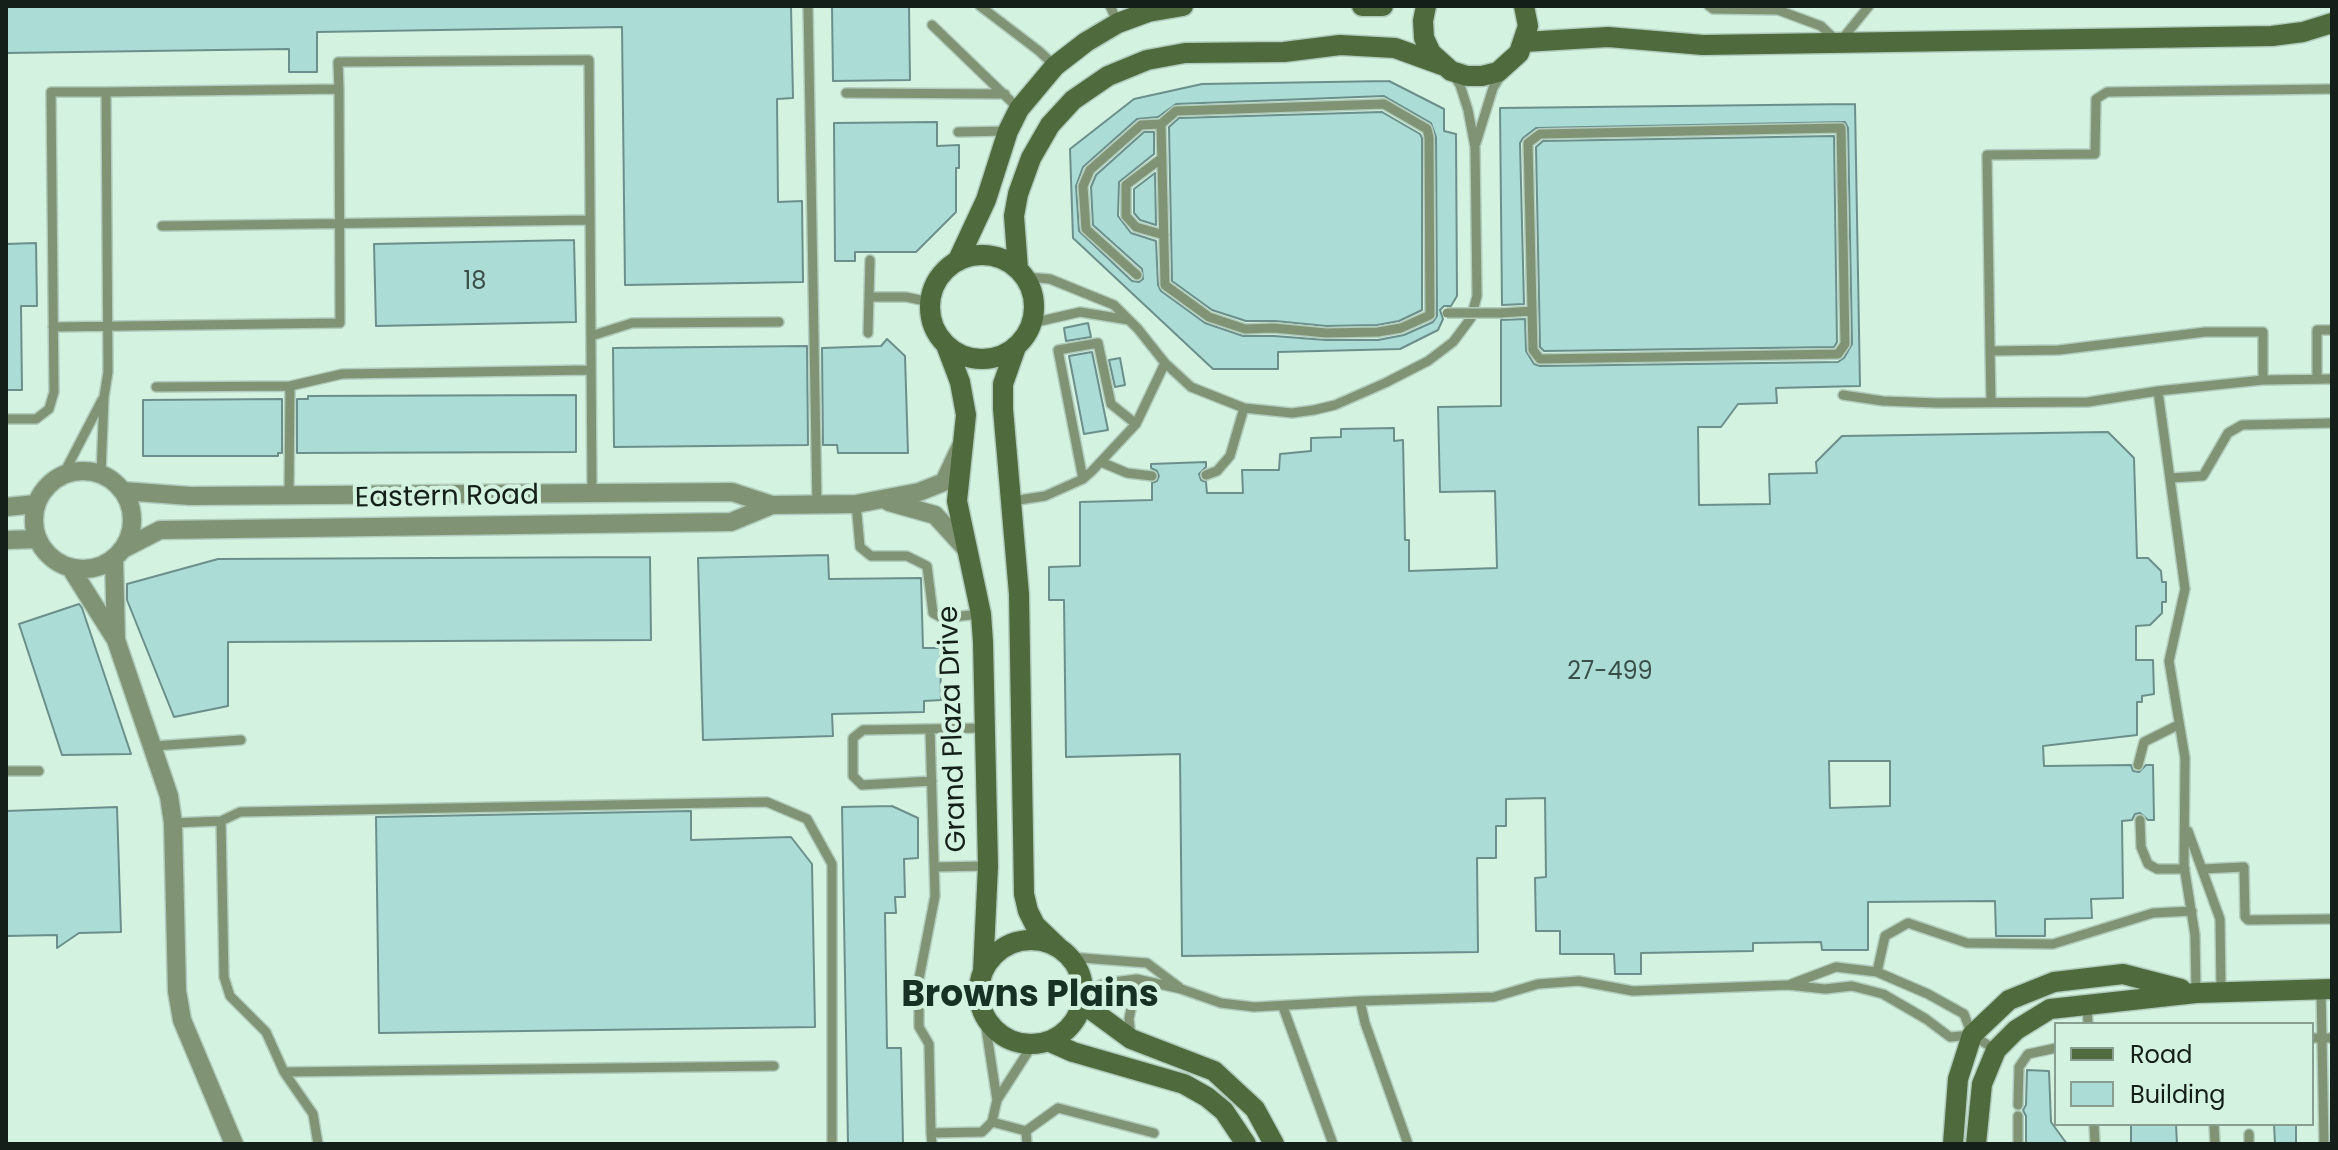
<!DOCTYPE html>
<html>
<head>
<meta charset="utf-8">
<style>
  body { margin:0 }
  #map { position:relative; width:2338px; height:1150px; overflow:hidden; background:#d3f2e0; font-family:Poppins,sans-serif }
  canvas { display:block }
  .frame { position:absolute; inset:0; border:8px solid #141f19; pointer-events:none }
  .legend { position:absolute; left:2054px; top:1022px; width:260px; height:104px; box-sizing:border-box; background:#d3f2e0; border:2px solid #879e90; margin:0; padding:10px 14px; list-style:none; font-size:24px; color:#141f19 }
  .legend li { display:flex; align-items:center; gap:16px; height:40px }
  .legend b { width:40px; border:2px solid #879e90 }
</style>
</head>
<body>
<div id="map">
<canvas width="2338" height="1150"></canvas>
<div class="frame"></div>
<ul class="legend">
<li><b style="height:10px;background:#4f6b3e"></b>Road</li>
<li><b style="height:22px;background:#abdcd6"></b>Building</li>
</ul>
</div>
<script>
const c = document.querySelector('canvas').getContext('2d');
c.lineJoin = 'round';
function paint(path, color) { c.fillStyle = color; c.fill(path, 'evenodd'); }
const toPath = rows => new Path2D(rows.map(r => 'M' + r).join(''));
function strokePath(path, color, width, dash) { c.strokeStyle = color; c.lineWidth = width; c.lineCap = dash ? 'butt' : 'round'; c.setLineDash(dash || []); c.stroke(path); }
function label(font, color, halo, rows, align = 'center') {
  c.font = font + ' Poppins,sans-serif'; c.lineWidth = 8; c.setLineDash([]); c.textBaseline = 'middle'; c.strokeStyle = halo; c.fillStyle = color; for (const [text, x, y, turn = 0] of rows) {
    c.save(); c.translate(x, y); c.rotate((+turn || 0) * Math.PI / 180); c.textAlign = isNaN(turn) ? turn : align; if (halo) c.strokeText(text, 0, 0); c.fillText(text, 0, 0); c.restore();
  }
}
const building = toPath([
  [6,6,791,6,793,98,777,99,778,202,802,201,803,282,625,285,622,27,317,32,317,72,289,72,289,49,6,53,6,6],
  [832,6,909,6,910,80,833,81,832,6],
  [1389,81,1444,109,1444,131,1456,134,1457,296,1451,306,1444,306,1440,310,1443,319,1438,330,1400,349,1278,352,1278,369,1213,369,1073,238,1070,149,1134,99,1202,84,1389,81],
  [1384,96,1431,123,1436,137,1437,316,1433,322,1404,335,1378,340,1326,340,1274,336,1243,336,1205,323,1161,291,1158,285,1156,241,1131,233,1118,216,1119,182,1154,154,1154,132,1144,132,1096,175,1091,187,1093,225,1142,269,1143,279,1139,282,1132,281,1079,231,1076,186,1083,167,1137,119,1158,117,1176,104,1384,96],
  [1855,104,1860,386,1776,388,1777,403,1738,404,1721,427,1698,427,1699,505,1770,504,1769,474,1817,473,1816,462,1842,436,2108,432,2134,458,2137,558,2148,558,2161,571,2162,582,2166,582,2166,602,2162,602,2162,613,2150,625,2136,626,2136,660,2153,660,2154,694,2142,696,2142,702,2137,702,2137,735,2043,746,2044,766,2131,765,2133,771,2139,772,2146,765,2153,765,2154,820,2148,820,2140,813,2135,814,2132,820,2122,821,2123,898,2091,899,2092,918,2045,919,2045,936,1996,936,1995,901,1868,902,1868,950,1822,950,1821,942,1753,943,1753,951,1641,953,1641,974,1615,974,1614,954,1560,954,1560,931,1536,931,1535,878,1546,877,1545,798,1506,799,1506,826,1496,826,1496,858,1477,858,1478,952,1182,956,1180,754,1066,757,1064,600,1049,600,1049,567,1080,566,1080,502,1152,500,1152,483,1157,481,1159,476,1157,471,1151,468,1151,464,1206,462,1206,467,1199,474,1201,480,1206,482,1207,493,1243,493,1242,470,1279,470,1280,454,1311,451,1311,438,1341,437,1341,429,1394,428,1394,441,1403,440,1405,540,1409,540,1409,571,1497,568,1495,491,1440,492,1438,407,1501,406,1501,320,1525,319,1526,351,1534,364,1540,366,1838,362,1844,358,1852,344,1848,128,1845,122,1536,128,1523,138,1520,143,1524,304,1502,305,1500,108,1855,104],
  [1829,761,1890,761,1890,806,1830,808,1829,761],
  [1382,112,1420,134,1422,138,1422,310,1399,321,1377,325,1326,326,1275,321,1246,321,1212,310,1172,281,1169,127,1179,118,1382,112],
  [937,122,937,146,959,145,959,168,956,168,956,212,916,252,855,252,855,261,835,261,834,123,937,122],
  [1834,136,1837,342,1834,347,1544,351,1540,347,1536,147,1543,141,1834,136],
  [1155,173,1156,225,1140,220,1134,213,1134,189,1155,173],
  [574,240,576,322,376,326,374,244,574,240],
  [36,243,37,306,21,306,22,390,6,390,6,244,36,243],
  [1088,323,1091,337,1066,341,1064,328,1088,323],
  [887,339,905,356,908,453,838,453,837,445,823,445,822,348,881,346,887,339],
  [807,346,808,445,614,447,613,348,807,346],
  [1092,352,1108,430,1084,434,1069,356,1092,352],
  [1120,358,1125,385,1115,387,1109,360,1120,358],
  [576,395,576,452,297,453,297,399,308,399,308,396,576,395],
  [282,399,282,453,278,453,278,456,143,456,143,400,282,399],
  [828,555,829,579,921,578,923,648,940,648,941,700,924,701,924,712,832,714,833,736,703,740,698,558,828,555],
  [650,557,651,640,228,642,228,706,174,717,127,600,127,584,218,559,650,557],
  [79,604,82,608,131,754,62,755,19,624,79,604],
  [892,806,918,818,918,858,904,859,905,897,895,897,896,913,885,913,887,1048,901,1048,903,1144,848,1144,842,807,892,806],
  [117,807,121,932,79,933,57,948,57,935,6,936,6,811,117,807],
  [691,811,691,840,791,837,812,864,815,1027,379,1033,376,817,691,811],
  [2027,1070,2049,1071,2051,1122,2067,1144,2026,1144,2026,1116,2023,1110,2026,1105,2027,1070],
  [2131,1124,2176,1124,2177,1144,2131,1144,2131,1124],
  [2274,1124,2296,1124,2296,1143,2275,1144,2274,1124]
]);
const lane = toPath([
  [808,6,817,505],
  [980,6,1039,51,1055,66],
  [1110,6,1118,23],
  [1709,6,1713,9,1778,10,1821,26,1839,43,1869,6],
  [932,25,1019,109],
  [846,93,1005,94],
  [1384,104,1427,129,1429,137,1430,315,1401,328,1378,332,1326,333,1274,328,1245,329,1209,317,1165,285,1161,124,1176,111,1384,104],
  [1841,128,1845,344,1838,354,1540,359,1533,350,1528,143,1540,134,1841,128],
  [958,132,1008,131],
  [1476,143,1493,88,1501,75],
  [1162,158,1126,185,1126,216,1136,227,1164,235],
  [162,226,590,220],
  [1137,275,1086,229,1083,186,1090,170,1141,125,1161,124],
  [1026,277,1050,279,1114,305,1138,329,1165,363,1191,387,1244,408,1292,413,1314,410,1335,405,1385,383,1428,361,1453,342,1471,318,1477,296,1475,147,1468,110,1460,85,1453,74],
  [869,297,906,297,930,302],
  [1501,313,1532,311],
  [1032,323,1080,312,1129,320],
  [53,327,340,323,339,89],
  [868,333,870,260],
  [591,336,632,323,779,322],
  [1990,351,1991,402],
  [2317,379,2317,330,2332,330],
  [2263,380,2263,332,2205,332,2059,350,1990,351,1987,155,2095,154,2096,99,2107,92,2332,89],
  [156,387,290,386,342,374,591,370],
  [2158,391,2185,589,2169,661,2185,758,2184,866,2195,935,2196,993],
  [1843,395,1883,401,1937,403,2088,402,2158,391,2263,380,2332,379],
  [6,419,36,419,49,409,54,392,51,92,106,92],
  [1101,462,1127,473,1152,476],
  [101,474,104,397,108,372,106,92,339,89,338,62,589,60,592,493],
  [63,475,102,400],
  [1206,475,1217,471,1230,456,1244,408],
  [2170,478,2203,476,2228,433,2242,425,2332,423],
  [1083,479,1058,350,1098,343,1111,404,1136,424],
  [289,495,290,386],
  [1012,501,1045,496,1083,479,1092,471,1136,424,1165,363],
  [856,504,860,547,871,556,907,556,927,566,933,613,942,618,981,614],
  [930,730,935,896,919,979,919,1027,929,1044,931,1133],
  [154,746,241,740],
  [2138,765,2144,742,2178,725],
  [6,771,39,771],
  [932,781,862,785,853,776,853,738,863,730,985,728],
  [2140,820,2141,847,2148,864,2157,869,2185,869],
  [173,823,221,821],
  [2188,831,2220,919,2221,991],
  [934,867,987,866],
  [2202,869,2244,867,2245,917,2248,920,2332,919],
  [1070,957,1147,963,1179,987],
  [1877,972,1885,936,1908,923,1967,943,2053,944,2153,913,2192,911],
  [1791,984,1836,967,1877,972,1928,994,1964,1014,1972,1035,1996,1050],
  [2321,989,2324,1144],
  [1083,993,1105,983,1137,979,1181,989,1221,1003,1254,1007,1360,1001,1494,997,1538,984,1579,981,1633,991,1788,985,1825,989,1852,986,1883,994,1926,1019,1950,1037,1972,1035],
  [1360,1001,1365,1023,1408,1144],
  [2087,1003,2088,1024],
  [1283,1007,1333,1144],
  [984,1015,997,1100],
  [1131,1038,1129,1019,1133,999,1138,990,1150,982],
  [2312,1038,2332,1038],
  [284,1072,774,1066],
  [2018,1105,2019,1067,2028,1054,2056,1048],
  [992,1122,1026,1131,1058,1108,1154,1133],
  [2094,1124,2095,1144],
  [2214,1124,2215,1144],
  [1026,1131,1027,1144],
  [2249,1134,2249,1144],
  [318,1144,313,1114,284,1072,266,1032,230,996,224,977,221,821,240,812,767,802,807,819,832,864,832,1144],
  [932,1144,931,1133,982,1132,992,1122,997,1100,1033,1044],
  [2018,1144,2018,1116]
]);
const street = toPath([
  '34 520a49 49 0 1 1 98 0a49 49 0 1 1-98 0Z',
  [123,491,190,496,732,492,772,505,856,504,919,492,944,482,961,446],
  [889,502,935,515,967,550],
  [6,507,36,504],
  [6,540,38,539],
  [123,549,160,530,731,522,772,505],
  [114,558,116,638],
  [70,567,116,640,169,796,173,823,177,991,182,1020,234,1144]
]);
const secondary = toPath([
  [1362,6,1383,6],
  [1426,6,1423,21,1424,38,1431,53,1451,71,1467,76,1482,76,1498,72,1519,53,1528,26,1524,6],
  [1524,42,1608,37,1703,45,2272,36,2303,32,2332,23],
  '930 307a52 52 0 1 1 104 0a52 52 0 1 1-104 0Z',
  [958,260,986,200,1008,131,1019,109,1055,66,1086,42,1118,23,1148,12,1183,6],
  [1018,269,1014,216,1018,194,1031,158,1050,125,1073,100,1108,76,1147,60,1185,53,1284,52,1340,45,1395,48,1442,65],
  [946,345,960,382,966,415,957,501,981,614,983,642,988,866,983,972],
  [1016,347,1003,384,1003,409,1019,594,1024,894,1028,911,1035,925,1060,949],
  '979 992a52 52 0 1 1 104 0a52 52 0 1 1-104 0Z',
  [1082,1003,1131,1039,1214,1071,1255,1109,1274,1144],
  [1048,1041,1073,1052,1184,1084,1207,1097,1224,1111,1246,1144],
  [1953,1144,1958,1079,1972,1035,2009,1000,2054,982,2123,974,2181,989],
  [1976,1144,1982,1084,1996,1050,2016,1030,2050,1009,2196,993,2332,989]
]);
const laneBridge = toPath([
  [1447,313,1501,313]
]);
const numberNames = [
  ["18",475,283],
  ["27-499",1610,673]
];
const streetNames = [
  ["Eastern Road",447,498,-1],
  ["Grand Plaza Drive",954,729,-92]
];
const districtNames = [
  ["Browns Plains",1030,997]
];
paint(building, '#abdcd6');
strokePath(building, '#6c8f8b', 2);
strokePath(lane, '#b1ccbc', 12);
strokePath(street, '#b1ccbc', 21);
strokePath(secondary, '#b1ccbc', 23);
strokePath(lane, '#809475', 9);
strokePath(street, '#809475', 18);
strokePath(secondary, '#4f6b3e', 20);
strokePath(laneBridge, '#b1ccbc', 12, []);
strokePath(laneBridge, '#809475', 9);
label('24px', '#3a4e48', null, numberNames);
label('28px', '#141f19', '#d3f2e0', streetNames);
label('bold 36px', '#173124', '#d3f2e0', districtNames);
</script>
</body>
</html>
